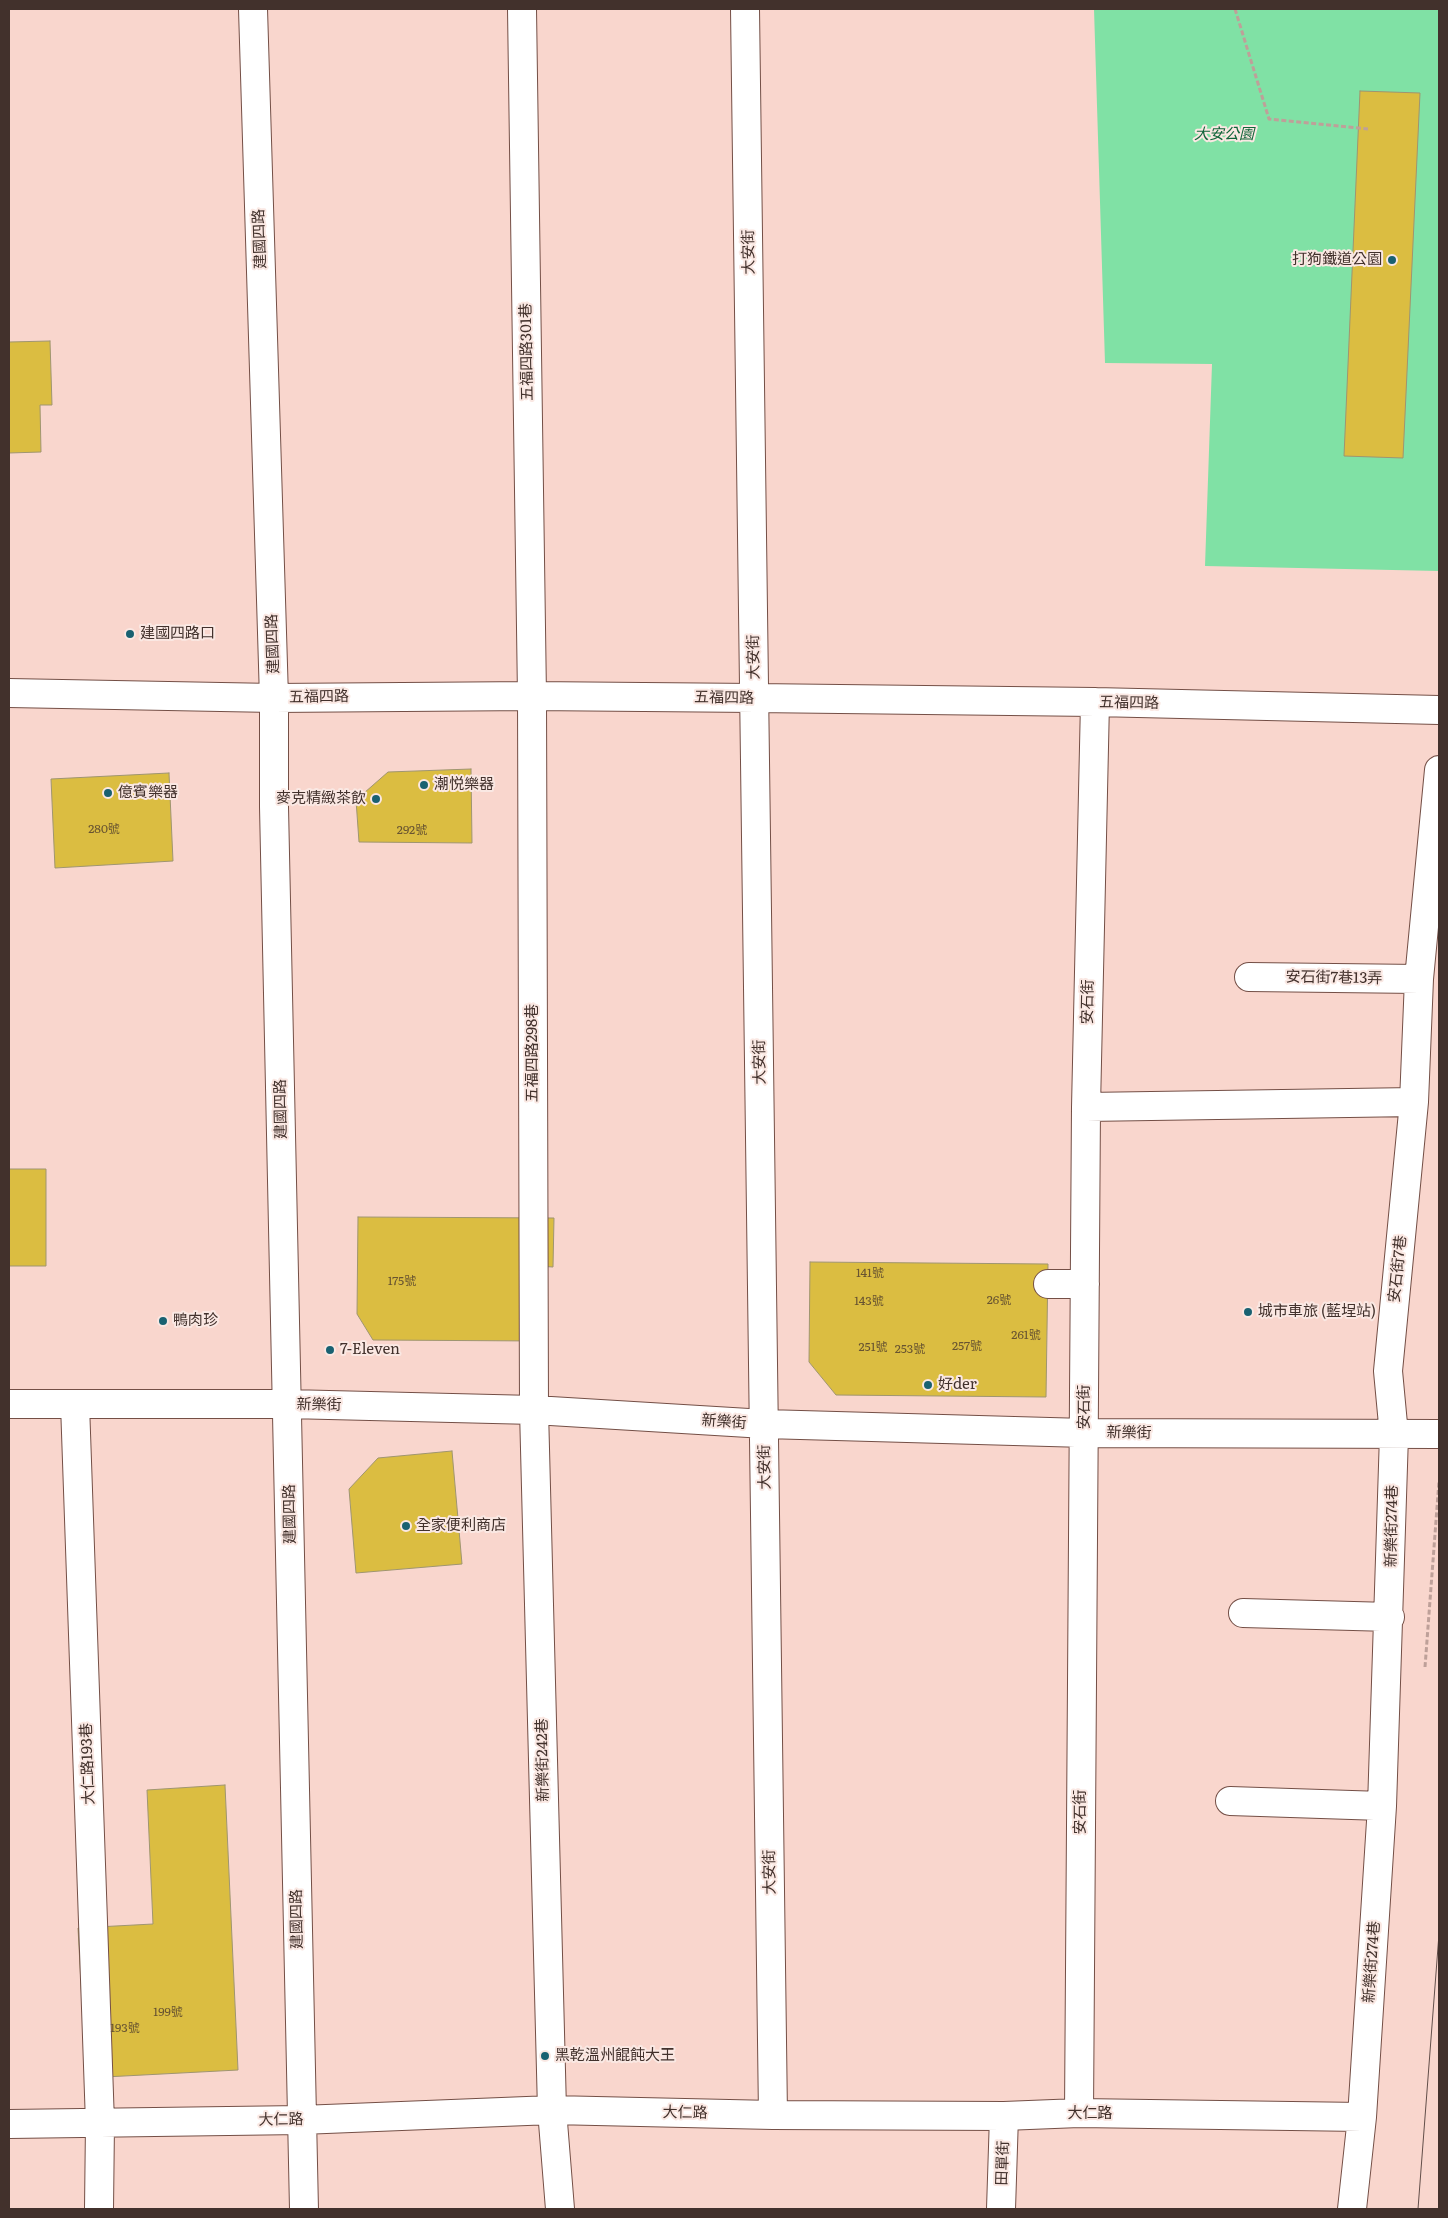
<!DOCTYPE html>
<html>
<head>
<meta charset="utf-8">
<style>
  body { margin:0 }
  #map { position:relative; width:1448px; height:2218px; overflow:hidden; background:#f9d6cd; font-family:Literata,serif }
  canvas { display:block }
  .frame { position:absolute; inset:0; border:10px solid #42312c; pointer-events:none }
</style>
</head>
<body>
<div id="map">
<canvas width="1448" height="2218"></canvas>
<div class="frame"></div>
</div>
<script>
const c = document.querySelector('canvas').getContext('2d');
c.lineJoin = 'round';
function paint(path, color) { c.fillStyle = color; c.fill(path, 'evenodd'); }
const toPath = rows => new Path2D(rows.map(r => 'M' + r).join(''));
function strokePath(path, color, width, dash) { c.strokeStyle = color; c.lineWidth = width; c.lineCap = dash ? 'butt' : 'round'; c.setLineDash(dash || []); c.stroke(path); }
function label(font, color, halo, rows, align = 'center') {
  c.font = font + ' Literata,"Noto Sans TC",serif'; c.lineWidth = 4; c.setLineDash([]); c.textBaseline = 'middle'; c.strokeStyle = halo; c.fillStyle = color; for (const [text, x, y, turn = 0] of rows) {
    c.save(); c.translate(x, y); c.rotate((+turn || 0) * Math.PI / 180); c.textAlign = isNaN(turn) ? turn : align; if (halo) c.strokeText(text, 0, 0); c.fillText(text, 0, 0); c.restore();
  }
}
const green = toPath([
  [1094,9,1439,9,1439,571,1205,566,1212,364,1105,363]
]);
const building = toPath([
  [1360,91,1420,93,1403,458,1344,456,1360,91],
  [50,341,52,405,40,405,41,452,9,453,9,342,50,341],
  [471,769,472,843,359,842,356,800,388,772,471,769],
  [169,773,173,861,55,868,51,779,169,773],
  [9,1169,46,1169,46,1266,9,1266,9,1169],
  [358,1217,554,1218,553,1267,537,1266,537,1341,373,1340,357,1314,358,1217],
  [810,1262,1048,1264,1046,1397,836,1395,809,1362,810,1262],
  [452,1451,462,1564,356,1573,349,1489,378,1458,452,1451],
  [225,1785,238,2070,86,2078,78,1928,153,1924,147,1790,225,1785]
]);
const path = toPath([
  [1235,9,1269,119,1368,129],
  [1425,1667,1439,1481]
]);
const minor = toPath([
  [253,9,274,698,274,807,304,2209],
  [522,9,532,696,534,1410,552,2110,560,2209],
  [745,9,773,2115],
  [9,693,274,698,532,696,755,698,1095,702,1439,710],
  [1249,977,1419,979],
  [1086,1107,1414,1102],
  [1048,1284,1085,1284],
  [9,1404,288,1404,534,1410,765,1424,1085,1433,1439,1434],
  [75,1404,100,2123,99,2209],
  [1243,1613,1390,1617],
  [1230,1801,1382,1806],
  [1079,2113,1086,1107,1095,702],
  [9,2124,301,2120,552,2110,773,2115,1004,2116,1079,2113,1362,2117],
  [1001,2209,1004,2116],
  [1352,2209,1362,2117,1382,1806,1394,1435,1388,1371,1414,1102,1419,979,1439,770]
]);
const tram = toPath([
  [1418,2209,1439,1934]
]);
const markers = [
  [1392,260,5,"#196171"],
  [130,634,5,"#196171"],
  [424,785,5,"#196171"],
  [108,793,5,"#196171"],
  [376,799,5,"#196171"],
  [1248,1312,5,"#196171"],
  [163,1321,5,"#196171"],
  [330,1350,5,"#196171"],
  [928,1385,5,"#196171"],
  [406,1526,5,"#196171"],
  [545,2056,5,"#196171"]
];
const numberNames = [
  ["280號",104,829],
  ["292號",412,830],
  ["141號",870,1273],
  ["175號",402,1281],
  ["26號",999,1300],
  ["143號",869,1301],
  ["261號",1026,1335],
  ["257號",967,1346],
  ["251號",873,1347],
  ["253號",910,1349],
  ["199號",168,2012],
  ["193號",125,2028]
];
const parkNames = [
  ["大安公園",1224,135]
];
const streetNames = [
  ["建國四路",260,239,-92],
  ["大安街",749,252,-91],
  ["五福四路301巷",527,352,-91],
  ["建國四路",273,644,-92],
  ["大安街",754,657,-91],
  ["五福四路",319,697,-1],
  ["五福四路",724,698,1],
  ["五福四路",1129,703,1],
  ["安石街7巷13弄",1334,978,1],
  ["安石街",1088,1002,-89],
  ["五福四路298巷",533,1053,-90],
  ["大安街",760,1062,-91],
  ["建國四路",281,1109,-91],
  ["安石街7巷",1398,1269,-84],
  ["新樂街",319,1405,1],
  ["安石街",1085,1407,-90],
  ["新樂街",724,1422,4],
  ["新樂街",1129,1433,1],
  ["大安街",765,1467,-91],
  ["建國四路",290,1514,-91],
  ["新樂街274巷",1392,1526,-89],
  ["新樂街242巷",543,1760,-91],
  ["大仁路193巷",88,1764,-92],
  ["安石街",1081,1812,-90],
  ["大安街",770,1872,-91],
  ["建國四路",297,1919,-91],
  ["新樂街274巷",1372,1962,-86],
  ["大仁路",685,2113,1],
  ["大仁路",1090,2114],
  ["大仁路",281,2120,-1],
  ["田單街",1003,2163,-88]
];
const poiNames = [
  ["打狗鐵道公園",1382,260,"right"],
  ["建國四路口",140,634],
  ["潮悦樂器",434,785],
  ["億賓樂器",118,793],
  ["麥克精緻茶飲",366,799,"right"],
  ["城市車旅 (藍埕站)",1258,1312],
  ["鴨肉珍",173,1321],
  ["7-Eleven",340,1350],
  ["好der",938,1385],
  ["全家便利商店",416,1526],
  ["黑乾溫州餛飩大王",555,2056]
];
paint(green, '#80e1a5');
paint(building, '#dbbd41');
strokePath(building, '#9f9570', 1);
strokePath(minor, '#744f46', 30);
strokePath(path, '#bea099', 3, [5, 2.5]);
strokePath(minor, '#fff', 28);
strokePath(tram, '#624e49', 1);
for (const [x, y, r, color] of markers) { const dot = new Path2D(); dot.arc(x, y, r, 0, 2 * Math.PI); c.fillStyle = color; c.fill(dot); strokePath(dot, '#fae8e3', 2); }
label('12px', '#685431', null, numberNames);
label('italic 15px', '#10653a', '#fae8e3', parkNames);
label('15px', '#42312c', '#fae8e3', streetNames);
label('15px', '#42312c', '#fae8e3', poiNames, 'left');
</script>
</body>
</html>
